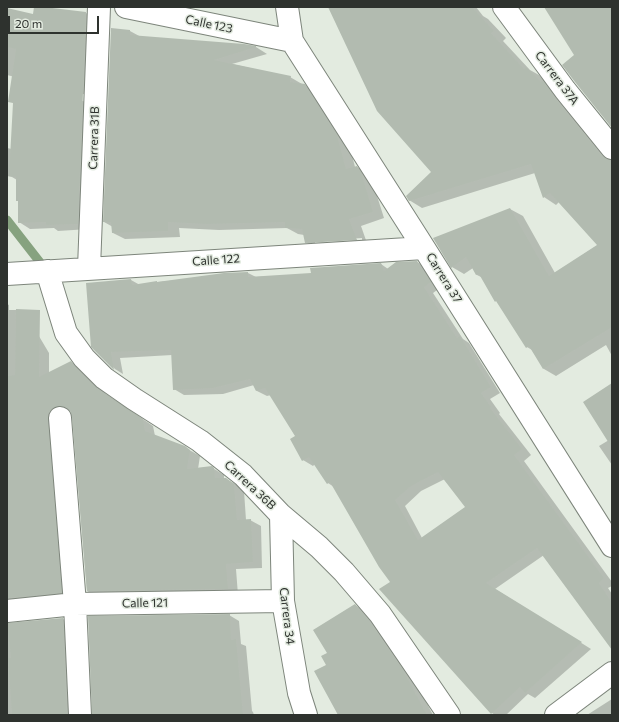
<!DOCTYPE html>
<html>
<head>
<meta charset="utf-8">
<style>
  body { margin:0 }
  #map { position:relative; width:619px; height:722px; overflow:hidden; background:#e3ebe0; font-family:Commissioner,sans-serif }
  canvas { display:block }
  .frame { position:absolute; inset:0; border:8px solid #2e322e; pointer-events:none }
  .scale { position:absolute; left:8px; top:16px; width:91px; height:18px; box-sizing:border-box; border:2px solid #2e322e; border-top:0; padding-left:5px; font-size:12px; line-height:14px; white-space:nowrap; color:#2e322e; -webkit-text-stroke:3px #e3ebe0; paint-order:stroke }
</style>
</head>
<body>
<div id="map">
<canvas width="619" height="722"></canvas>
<div class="frame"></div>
<div class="scale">20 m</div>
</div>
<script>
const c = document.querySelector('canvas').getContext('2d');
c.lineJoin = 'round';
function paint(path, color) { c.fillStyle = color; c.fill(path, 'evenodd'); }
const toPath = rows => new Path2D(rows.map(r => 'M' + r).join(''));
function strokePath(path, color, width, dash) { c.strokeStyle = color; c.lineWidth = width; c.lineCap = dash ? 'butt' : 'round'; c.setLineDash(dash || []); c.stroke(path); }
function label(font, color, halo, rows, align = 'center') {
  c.font = font + ' Commissioner,sans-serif'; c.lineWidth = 3; c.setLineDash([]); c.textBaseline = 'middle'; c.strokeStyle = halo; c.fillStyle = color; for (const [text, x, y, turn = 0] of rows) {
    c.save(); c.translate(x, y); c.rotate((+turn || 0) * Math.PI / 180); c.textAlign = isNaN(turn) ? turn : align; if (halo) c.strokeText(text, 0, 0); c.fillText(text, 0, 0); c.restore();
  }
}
const shadow = toPath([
  [35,7,86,13,98,20,95,97,7,75,7,9,34,15],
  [329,7,476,7,483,16,488,19,506,38,503,41,530,70,539,75,568,106,612,161,612,356,606,345,556,376,544,369,532,350,527,347,483,278,477,275,473,268,464,274,452,267,510,209,523,216,555,273,598,245,559,202,556,205,544,197,535,173,422,208,409,200,432,173],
  [112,30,130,31,141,37,244,45,256,47,267,54,232,64,290,77,302,84,302,85,304,85,317,92,349,143,355,167,357,167,369,174,372,180,384,218,361,226,368,246,318,249,306,242,304,235,298,234,287,228,219,230,179,228,180,237,125,239,113,233,113,227,104,222],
  [362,238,362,240,315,243,315,241],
  [14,100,83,101,94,107,89,229,58,231,54,228,30,229,19,222,19,202,17,200,17,180,12,177,7,176,7,148,12,149],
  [417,262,427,268,440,288,433,293,463,339,469,343,500,393,490,399,500,413,499,414,531,455,524,461,612,582,612,586,608,588,612,594,612,646,544,555,495,589,591,649,535,698,528,694,506,715,495,715,492,713,392,582,334,487,328,483,315,464,313,466,303,460,296,437,271,395,267,396,257,391,254,385,223,394,184,395,174,389,172,355,120,358,123,374,115,369,92,346,131,280,140,285,157,282,158,282,248,273,256,277,312,274,381,264,388,269],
  [445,479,466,507,422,538,405,506,421,491],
  [7,304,9,305,9,310,17,310,27,316,49,353,49,373,71,362,81,368,85,374,107,395,153,426,155,436,184,447,200,456,198,469,211,467,224,475,224,479,226,479,237,485,244,491,246,520,250,520,261,526,262,568,236,569,238,595,98,597,87,591,72,411,69,411,63,413,71,598,7,610],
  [612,385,612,465,599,446,609,440],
  [355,605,365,611,413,677,433,715,339,715,328,665,329,653],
  [229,615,239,621,241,644,246,646,252,711,253,712,254,715,93,715],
  [63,619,73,625,77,715,7,715,7,624],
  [612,699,612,715,587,715]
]);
const stream = toPath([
  [7,220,46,270]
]);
const building = toPath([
  [34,7,44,7,86,12,78,224,46,225,46,222,18,223,18,201,16,201,16,177,9,176,13,103,8,102,16,49,7,47,7,8,33,14],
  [328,7,472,7,494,31,491,33,524,69,526,67,541,82,543,81,555,98,602,156,607,159,612,160,612,327,543,369,529,346,526,348,496,301,495,302,479,274,476,275,466,257,451,268,433,238,510,208,549,276,597,245,550,193,543,198,531,164,409,201,406,196,431,172,377,111],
  [544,7,612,7,612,128,575,82,562,65,574,55],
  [111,28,130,30,130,35,244,44,256,46,256,47,214,60,291,76,290,82,305,84,337,135,346,169,357,166,361,172,373,212,349,219,357,240,305,243,302,229,285,228,285,222,207,224,168,222,168,231,112,233,111,222,103,222],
  [417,261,431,282,424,287,457,338,460,336,491,387,481,393,491,407,490,408,522,449,514,455,604,578,599,583,612,603,612,650,537,548,486,583,582,642,525,693,520,687,491,714,379,589,390,582,379,567,330,482,327,484,309,457,302,461,290,439,295,436,265,388,256,391,250,379,213,388,173,390,171,350,111,352,114,370,91,347,86,283,131,279,132,285,157,281,157,282,224,273,248,272,248,277,311,273,310,268,381,263,384,271,396,262],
  [438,472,465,507,418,540,395,500,411,486],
  [16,309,40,310,39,377,71,361,75,367,97,388,143,419,145,431,185,446,190,450,187,469,212,466,214,468,215,478,226,478,234,484,237,520,251,519,253,562,226,564,228,589,87,591,72,417,70,411,66,407,59,406,53,408,49,413,48,419,62,593,7,598,7,376,15,375],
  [612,383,612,448,583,402],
  [355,604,370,622,403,670,427,715,338,715,314,671,326,665,321,656,327,653,313,630],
  [230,614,231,640,236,639,243,715,92,715,88,616],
  [63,618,67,715,12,715,8,658,11,658,7,623]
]);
const street = toPath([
  [126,7,292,41],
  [287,7,292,41,424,248,612,546],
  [504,7,565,90,612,148],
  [89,268,99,7],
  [47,271,66,333,84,358,104,378,134,399,200,441,243,475,281,515,319,547,344,572,380,614,449,715],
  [7,274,424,248],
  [60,418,75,604,80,715],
  [281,515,283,601,299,693,306,715],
  [7,611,75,604,283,601]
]);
const secondary = toPath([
  [556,715,612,673]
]);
const streetNames = [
  ["Calle 123",209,24,12],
  ["Carrera 37A",557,78,53],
  ["Carrera 31B",94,138,-88],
  ["Calle 122",216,260,-4],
  ["Carrera 37",444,278,58],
  ["Carrera 36B",250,485,43],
  ["Calle 121",145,603,-1],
  ["Carrera 34",287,616,83]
];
paint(shadow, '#0003');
strokePath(stream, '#86a27f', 9);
paint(building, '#b2bbb0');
strokePath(street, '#7d857b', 24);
strokePath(secondary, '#7d857b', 24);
strokePath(street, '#fff', 22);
strokePath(secondary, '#fff', 22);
label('12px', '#2e322e', '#e3ebe0', streetNames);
</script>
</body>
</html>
